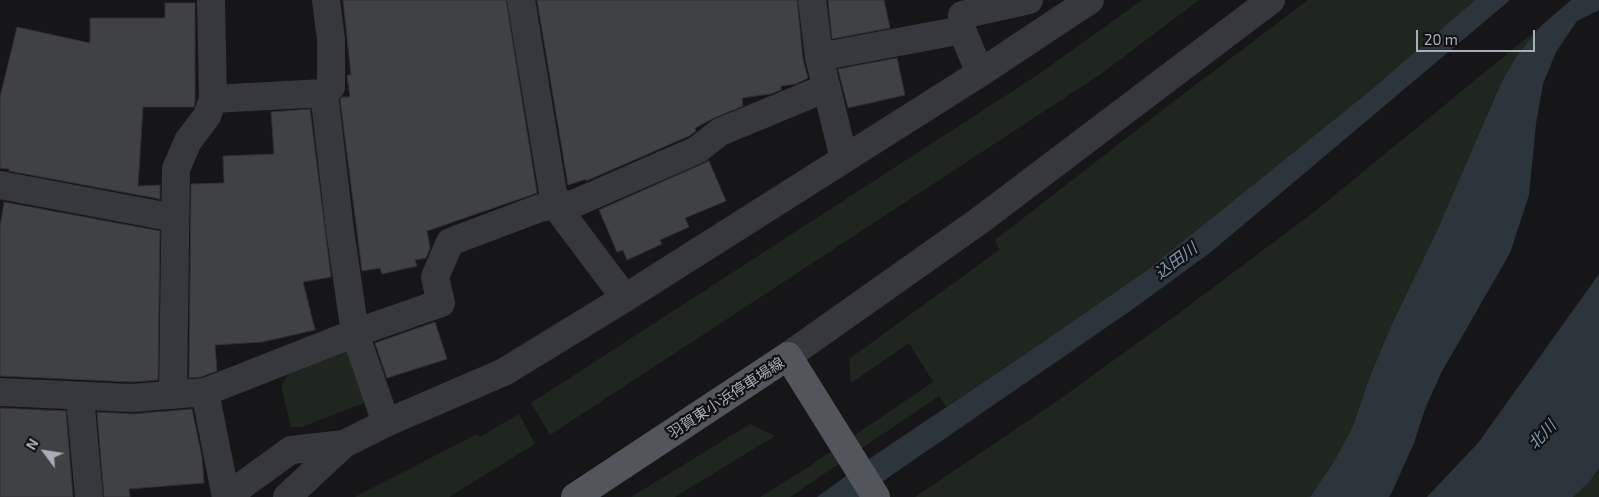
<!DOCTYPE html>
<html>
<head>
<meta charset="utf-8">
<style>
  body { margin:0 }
  #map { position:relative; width:1599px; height:497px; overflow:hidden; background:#161618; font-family:"Exo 2",sans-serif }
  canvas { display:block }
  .north { position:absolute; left:20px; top:427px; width:50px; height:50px; -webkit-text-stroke:4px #111113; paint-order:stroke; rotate:301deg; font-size:14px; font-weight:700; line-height:20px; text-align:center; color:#a8adb8 }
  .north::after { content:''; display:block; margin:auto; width:18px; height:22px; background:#a8adb8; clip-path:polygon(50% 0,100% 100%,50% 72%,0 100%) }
  .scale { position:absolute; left:1416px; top:30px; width:119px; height:22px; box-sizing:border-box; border:2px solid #a8adb8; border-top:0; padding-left:6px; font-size:15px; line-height:18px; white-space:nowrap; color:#a8adb8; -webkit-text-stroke:4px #111113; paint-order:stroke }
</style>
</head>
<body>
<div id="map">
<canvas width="1599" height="497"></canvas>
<div class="north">N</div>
<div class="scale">20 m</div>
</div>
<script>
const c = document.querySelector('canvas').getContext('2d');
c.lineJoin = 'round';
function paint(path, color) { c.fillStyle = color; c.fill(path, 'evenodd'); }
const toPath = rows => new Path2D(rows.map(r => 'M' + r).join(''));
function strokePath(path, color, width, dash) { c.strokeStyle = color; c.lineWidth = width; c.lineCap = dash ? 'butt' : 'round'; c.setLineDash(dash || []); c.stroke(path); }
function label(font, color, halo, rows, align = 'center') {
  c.font = font + ' "Exo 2","Noto Sans JP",sans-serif'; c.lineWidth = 4.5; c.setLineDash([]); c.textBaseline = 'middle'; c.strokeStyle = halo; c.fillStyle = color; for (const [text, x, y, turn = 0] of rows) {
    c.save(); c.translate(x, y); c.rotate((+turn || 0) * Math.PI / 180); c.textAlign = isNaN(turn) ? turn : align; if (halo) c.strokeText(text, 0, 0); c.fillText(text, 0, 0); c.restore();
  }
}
const green = toPath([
  [1142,0,1199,0,1101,74,550,435,531,403,1039,74],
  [1308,0,1475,0,1371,90,1146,271,1021,357,946,407,939,396,790,497,760,497,805,469,933,382,909,343,851,383,849,359,999,250,995,240,1178,98],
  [1541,26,1518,54,1502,81,1436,233,1391,326,1369,379,1353,426,1335,460,1310,497,915,497,1053,404,1179,313,1314,212],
  [340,349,353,354,367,402,302,427,291,427,281,386,292,367],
  [519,414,535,444,449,497,355,497,477,434,480,437],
  [750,424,775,436,675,497,631,497],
  [1599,468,1599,497,1573,497,1590,481]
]);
const water = toPath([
  [1475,0,1510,0,1211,252,1133,309,860,497,817,497,875,455,1021,357,1146,271,1371,90],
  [1571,0,1599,0,1599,10,1577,21,1556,52,1543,84,1536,124,1529,195,1510,253,1441,373,1425,409,1414,443,1392,492,1389,497,1310,497,1335,460,1353,426,1369,379,1391,326,1436,233,1502,81,1518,54,1541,26],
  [1599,274,1599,468,1590,481,1573,497,1427,497,1478,443]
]);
const building = toPath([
  [343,0,506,0,537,193,427,231,430,248,426,258,415,260,417,266,382,274,380,268,362,271,340,99,342,97,350,97,347,75,351,75,343,0],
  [537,0,797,0,803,59,808,78,796,84,781,86,781,90,770,94,742,98,743,106,714,118,695,128,696,131,689,136,586,181,586,179,568,185,537,0],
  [828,0,884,0,890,28,832,39,828,0],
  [165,3,195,3,195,102,194,107,143,107,138,186,160,185,160,199,9,171,9,169,0,168,0,97,17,27,90,43,90,18,165,18,165,3],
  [897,58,905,95,848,108,838,69,897,58],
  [310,109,331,277,303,282,315,330,262,342,215,345,217,371,201,377,189,378,191,184,224,183,223,156,274,154,271,112,310,109],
  [709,161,726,201,685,218,689,227,660,240,662,244,627,260,623,250,617,252,599,210,709,161],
  [4,202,160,231,158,380,132,382,0,376,0,227,4,202],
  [435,322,447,359,387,378,375,343,435,322],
  [0,408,66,411,73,497,0,497,0,408],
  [192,409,202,457,204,483,129,489,130,497,104,497,97,412,133,414,192,409]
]);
const minor = toPath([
  [326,0,331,39,331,87,324,93,340,230,355,333,386,423],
  [521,0,555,205,573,204,697,150,720,132,826,88],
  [812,0,819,57,844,159],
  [962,30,962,15,1029,0],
  [819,57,962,30,980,73],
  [213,99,324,93],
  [0,185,175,218],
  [788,356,979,221,1271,0],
  [0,392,132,398,205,392,355,333,441,303,435,277,450,242,540,208,555,205,625,298],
  [205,392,226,497],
  [173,395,176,169,188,141,207,116,213,99,211,0],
  [80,397,89,497],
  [226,497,291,450,344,444,386,423,504,372,625,298,980,73,1090,0],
  [287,497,344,444]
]);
const major = toPath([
  [575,497,788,356,876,497]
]);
const streetNames = [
  ["羽賀東小浜停車場線",726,398,-33]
];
const waterNames = [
  ["込田川",1176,261,-37],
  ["北川",1542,435,-47]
];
paint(green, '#1e261f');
paint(water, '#2c353c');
paint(building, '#404145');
strokePath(building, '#303034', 1);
strokePath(minor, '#37383d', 28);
strokePath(major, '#53555c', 28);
label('15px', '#a8adb8', '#111113', streetNames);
label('italic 16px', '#7f9bb3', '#111113', waterNames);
</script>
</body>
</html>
